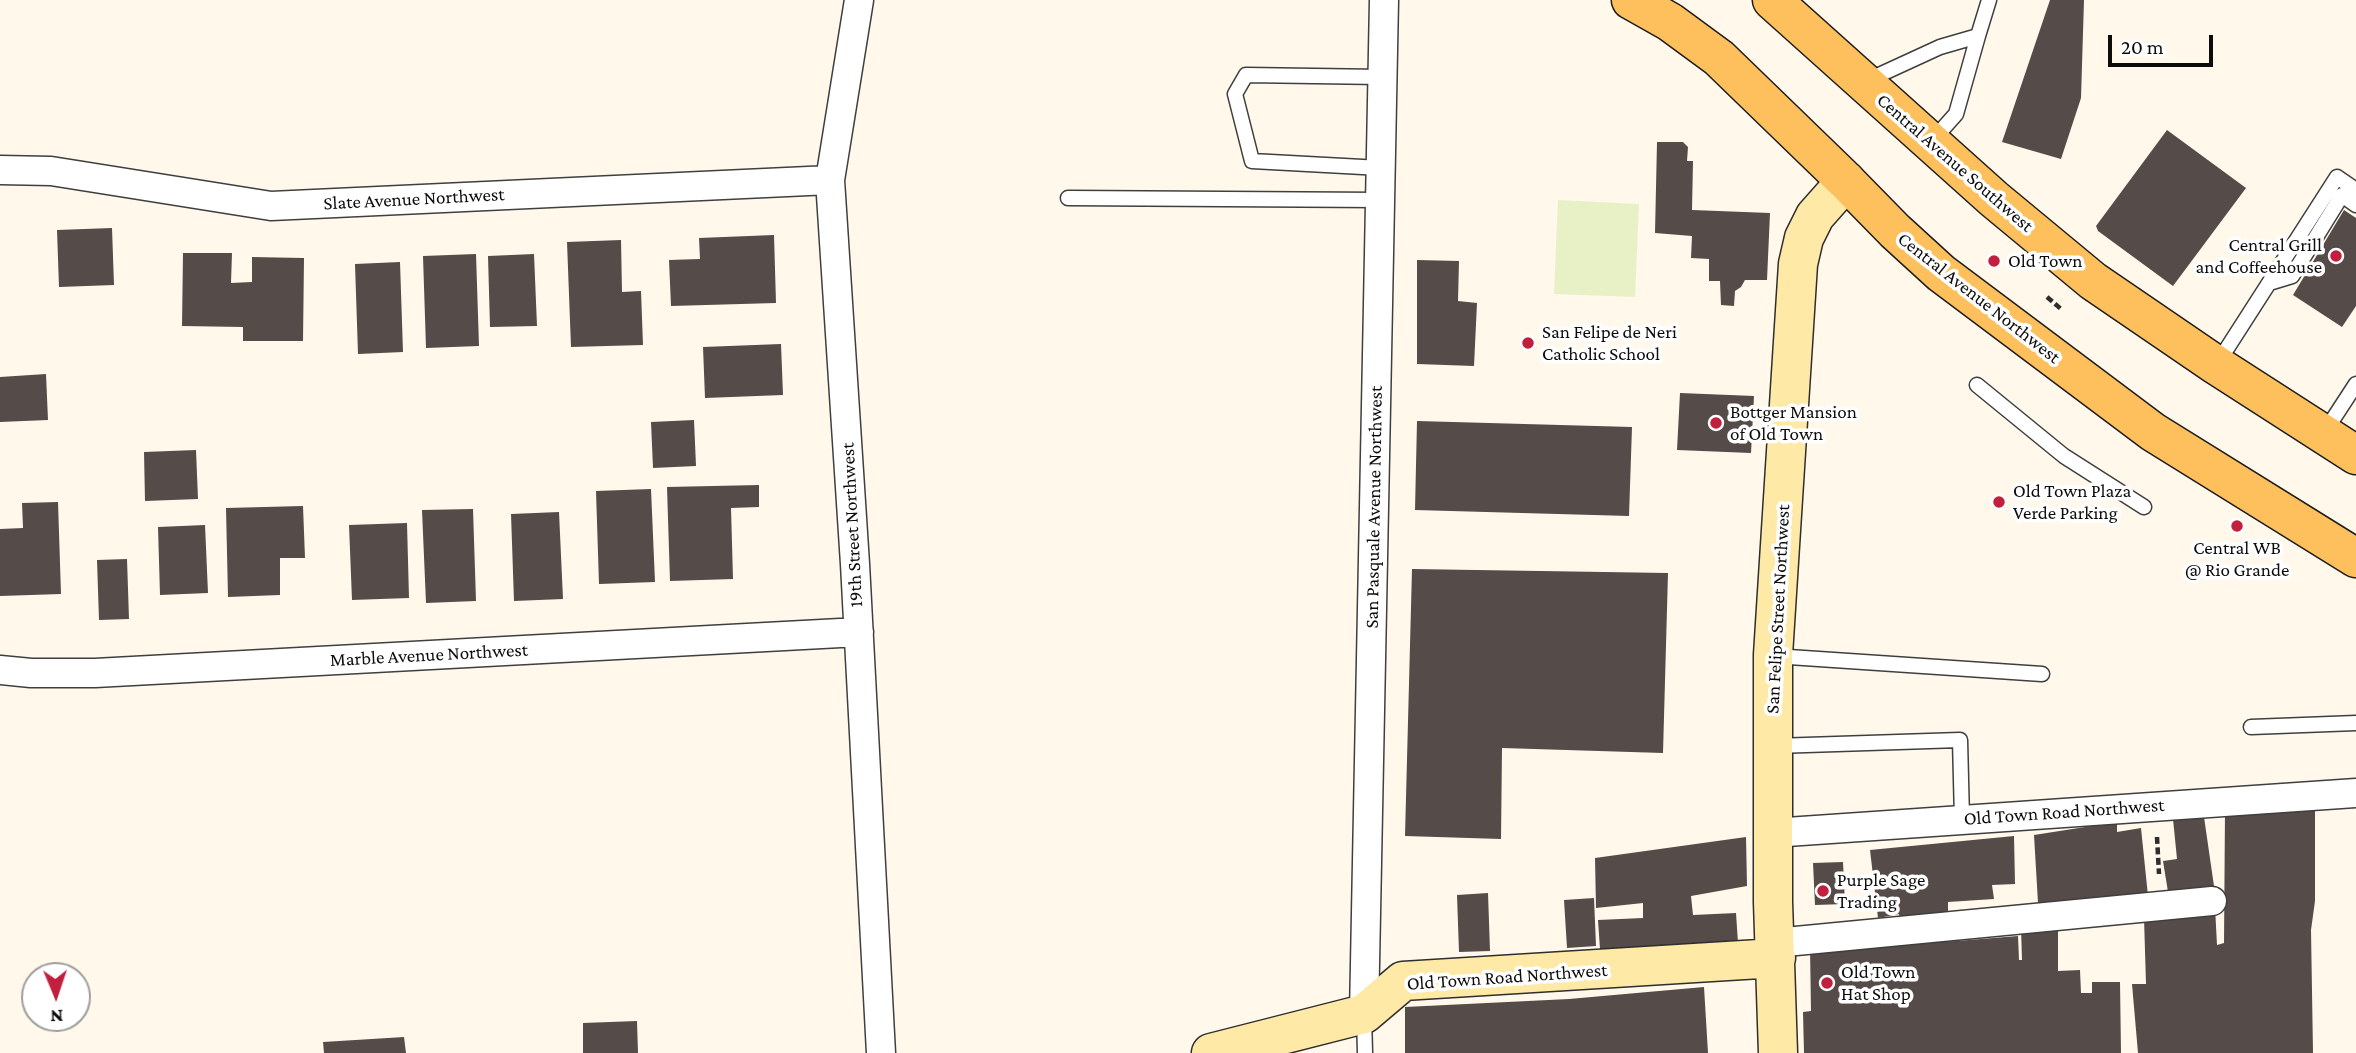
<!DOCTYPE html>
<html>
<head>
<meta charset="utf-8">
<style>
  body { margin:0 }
  #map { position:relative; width:2356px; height:1053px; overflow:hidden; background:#fff8eb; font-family:"Crimson Pro",serif }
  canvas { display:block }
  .north { position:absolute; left:21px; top:962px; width:70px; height:70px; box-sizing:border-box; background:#fff; border:2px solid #9e9e9e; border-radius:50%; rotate:178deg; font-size:19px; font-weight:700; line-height:28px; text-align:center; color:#0c0c0c }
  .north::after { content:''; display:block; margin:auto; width:24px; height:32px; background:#c11f3d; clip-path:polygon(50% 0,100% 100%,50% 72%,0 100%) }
  .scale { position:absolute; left:2108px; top:35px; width:105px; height:32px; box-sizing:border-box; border:4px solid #0c0c0c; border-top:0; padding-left:9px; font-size:21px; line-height:24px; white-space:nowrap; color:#0c0c0c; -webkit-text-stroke:5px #fff; paint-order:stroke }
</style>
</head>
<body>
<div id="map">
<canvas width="2356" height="1053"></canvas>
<div class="north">N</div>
<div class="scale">20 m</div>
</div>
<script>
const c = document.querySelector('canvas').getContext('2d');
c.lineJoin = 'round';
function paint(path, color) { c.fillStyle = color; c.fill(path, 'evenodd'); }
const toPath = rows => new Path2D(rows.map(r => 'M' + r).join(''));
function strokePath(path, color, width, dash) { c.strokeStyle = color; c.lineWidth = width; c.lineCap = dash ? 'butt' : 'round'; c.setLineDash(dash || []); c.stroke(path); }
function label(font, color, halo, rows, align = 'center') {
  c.font = font + ' "Crimson Pro",serif'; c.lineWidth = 7; c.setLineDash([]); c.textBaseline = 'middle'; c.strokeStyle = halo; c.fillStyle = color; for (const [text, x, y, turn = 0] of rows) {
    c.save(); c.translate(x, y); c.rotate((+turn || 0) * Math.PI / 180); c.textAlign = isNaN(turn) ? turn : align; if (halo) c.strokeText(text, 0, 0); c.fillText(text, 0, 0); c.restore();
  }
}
const pitch = toPath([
  [1558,200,1639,204,1635,297,1554,294]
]);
const building = toPath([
  [2050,0,2084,0,2081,98,2061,159,2002,142],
  [2167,130,2246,188,2173,286,2098,231,2096,226],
  [1657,142,1683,142,1688,147,1687,161,1693,161,1692,210,1770,213,1767,280,1745,280,1741,287,1735,291,1734,306,1721,305,1720,281,1709,281,1709,259,1691,258,1692,236,1655,233],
  [2344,210,2356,218,2356,306,2342,327,2293,295],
  [112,228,114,285,59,287,57,230],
  [774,235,776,303,671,306,669,260,700,259,699,238],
  [621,240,622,292,641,291,643,345,571,347,567,242],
  [183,253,232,253,231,283,252,282,252,257,304,258,303,341,243,341,243,327,182,326],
  [476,254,479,346,426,348,423,256],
  [534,254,537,326,490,327,488,256],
  [1417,260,1459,261,1458,301,1477,303,1474,366,1417,364],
  [400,262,403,352,358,354,355,264],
  [781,344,783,395,705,398,703,347],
  [46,374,48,420,0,422,0,377],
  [1680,393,1754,396,1751,453,1677,450],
  [694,420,696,466,653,468,651,422],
  [1417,421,1632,427,1629,516,1415,510],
  [196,450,198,499,145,501,144,452],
  [759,485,759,507,731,508,733,579,670,581,667,487],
  [651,489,655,582,599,584,596,491],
  [58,502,61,594,0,596,0,529,23,528,22,503],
  [303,506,305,558,280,558,280,595,228,597,226,508],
  [473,509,476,601,426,603,422,510],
  [559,512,563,599,514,601,511,514],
  [407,523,409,598,352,600,349,525],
  [205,525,208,593,160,595,158,527],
  [127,559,129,619,99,620,97,560],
  [1412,569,1668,573,1663,753,1502,748,1501,839,1405,836],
  [2225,811,2315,811,2315,901,2311,930,2313,1053,2138,1053,2132,984,2146,984,2144,918,2215,907,2217,945,2224,943],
  [2204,817,2215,893,2169,898,2163,861,2177,859,2173,819],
  [2117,822,2117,832,2141,828,2148,896,2038,903,2034,835],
  [2014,836,2015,884,1992,885,1994,899,1948,902,1948,919,1901,923,1899,914,1878,918,1870,850],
  [1746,837,1747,886,1691,896,1693,915,1736,913,1738,943,1600,949,1598,920,1643,918,1643,903,1596,908,1595,858],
  [1843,862,1845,904,1815,905,1813,863],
  [1488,893,1490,951,1459,952,1457,895],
  [1594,898,1596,946,1567,948,1564,900],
  [2058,926,2058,971,2080,970,2081,993,2092,993,2092,982,2120,982,2121,1053,1804,1053,1803,1012,1811,1011,1810,947,1957,941,2018,936,2019,960,2022,960,2021,927],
  [1704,987,1708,1053,1405,1053,1405,1007,1569,999],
  [637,1021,638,1053,583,1053,583,1023],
  [404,1037,406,1053,324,1053,323,1042]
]);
const path = toPath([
  [2047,297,2061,309],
  [2157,837,2159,874]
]);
const lane = toPath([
  [1978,36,1989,0],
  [1866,81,1940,47,1978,36,1956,114,1931,142],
  [1381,168,1252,161,1235,94,1246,75,1382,77],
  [1068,198,1380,200],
  [2269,283,2292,276,2342,195,2356,205],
  [2217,364,2337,177,2356,190],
  [1977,385,2064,456,2144,507],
  [2324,433,2356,384],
  [1774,656,2042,674],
  [2251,727,2356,723],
  [1775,746,1960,740,1962,819],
  [1364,1015,1365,1053]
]);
const street = toPath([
  [859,0,830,180,855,564,881,1053],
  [0,170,51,171,271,206,830,180],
  [0,670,31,673,95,673,859,632],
  [1772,833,2356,793],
  [1775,943,2212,901],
  [1364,1014,1384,0]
]);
const secondary = toPath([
  [1211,1053,1364,1014,1403,981,1776,958],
  [1778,1053,1773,902,1773,655,1798,264,1804,238,1815,216,1846,181]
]);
const primary = toPath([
  [1631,0,1670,22,1719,58,1846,181,1895,231,1941,273,2153,432,2356,558],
  [1772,0,1994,199,2093,281,2216,365,2356,455]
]);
const markers = [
  [2336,256,7,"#c11f3d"],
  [1994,261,7,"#c11f3d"],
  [1528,343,7,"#c11f3d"],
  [1716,423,7,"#c11f3d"],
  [1999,502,7,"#c11f3d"],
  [2237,526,7,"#c11f3d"],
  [1823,891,7,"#c11f3d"],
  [1827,983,7,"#c11f3d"]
];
const streetNames = [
  ["Central Avenue Southwest",1955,163,41],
  ["Slate Avenue Northwest",414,199,-3],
  ["Central Avenue Northwest",1979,298,38],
  ["San Pasquale Avenue Northwest",1374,507,-89],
  ["19th Street Northwest",852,525,-93],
  ["San Felipe Street Northwest",1778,609,-87],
  ["Marble Avenue Northwest",429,655,-3],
  ["Old Town Road Northwest",2064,812,-4],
  ["Old Town Road Northwest",1507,977,-4]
];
const poiNames = [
  ["Central Grill",2322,245,"right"],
  ["and Coffeehouse",2322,267,"right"],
  ["Old Town",2008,261],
  ["San Felipe de Neri",1542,332],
  ["Catholic School",1542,354],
  ["Bottger Mansion",1730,412],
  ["of Old Town",1730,434],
  ["Old Town Plaza",2013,491],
  ["Verde Parking",2013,513],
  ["Central WB",2237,548,"center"],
  ["@ Rio Grande",2237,570,"center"],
  ["Purple Sage",1837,880],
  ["Trading",1837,902],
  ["Old Town",1841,972],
  ["Hat Shop",1841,994]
];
paint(pitch, '#e8f1c6');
paint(building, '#554b48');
strokePath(lane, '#3f3f3f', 17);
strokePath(street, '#3f3f3f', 31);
strokePath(secondary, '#2e2e2e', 41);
strokePath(primary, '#1d1d1d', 41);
strokePath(path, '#2e2e2e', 4.5, [7, 3.5]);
strokePath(lane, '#fff', 14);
strokePath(street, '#fff', 28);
strokePath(secondary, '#ffe9a6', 38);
strokePath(primary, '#fec05c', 38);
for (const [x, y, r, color] of markers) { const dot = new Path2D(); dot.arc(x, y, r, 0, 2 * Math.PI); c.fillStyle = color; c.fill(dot); strokePath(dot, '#fff', 2.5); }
label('19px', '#0c0c0c', '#fff', streetNames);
label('19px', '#0c0c0c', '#fff', poiNames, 'left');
</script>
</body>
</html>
